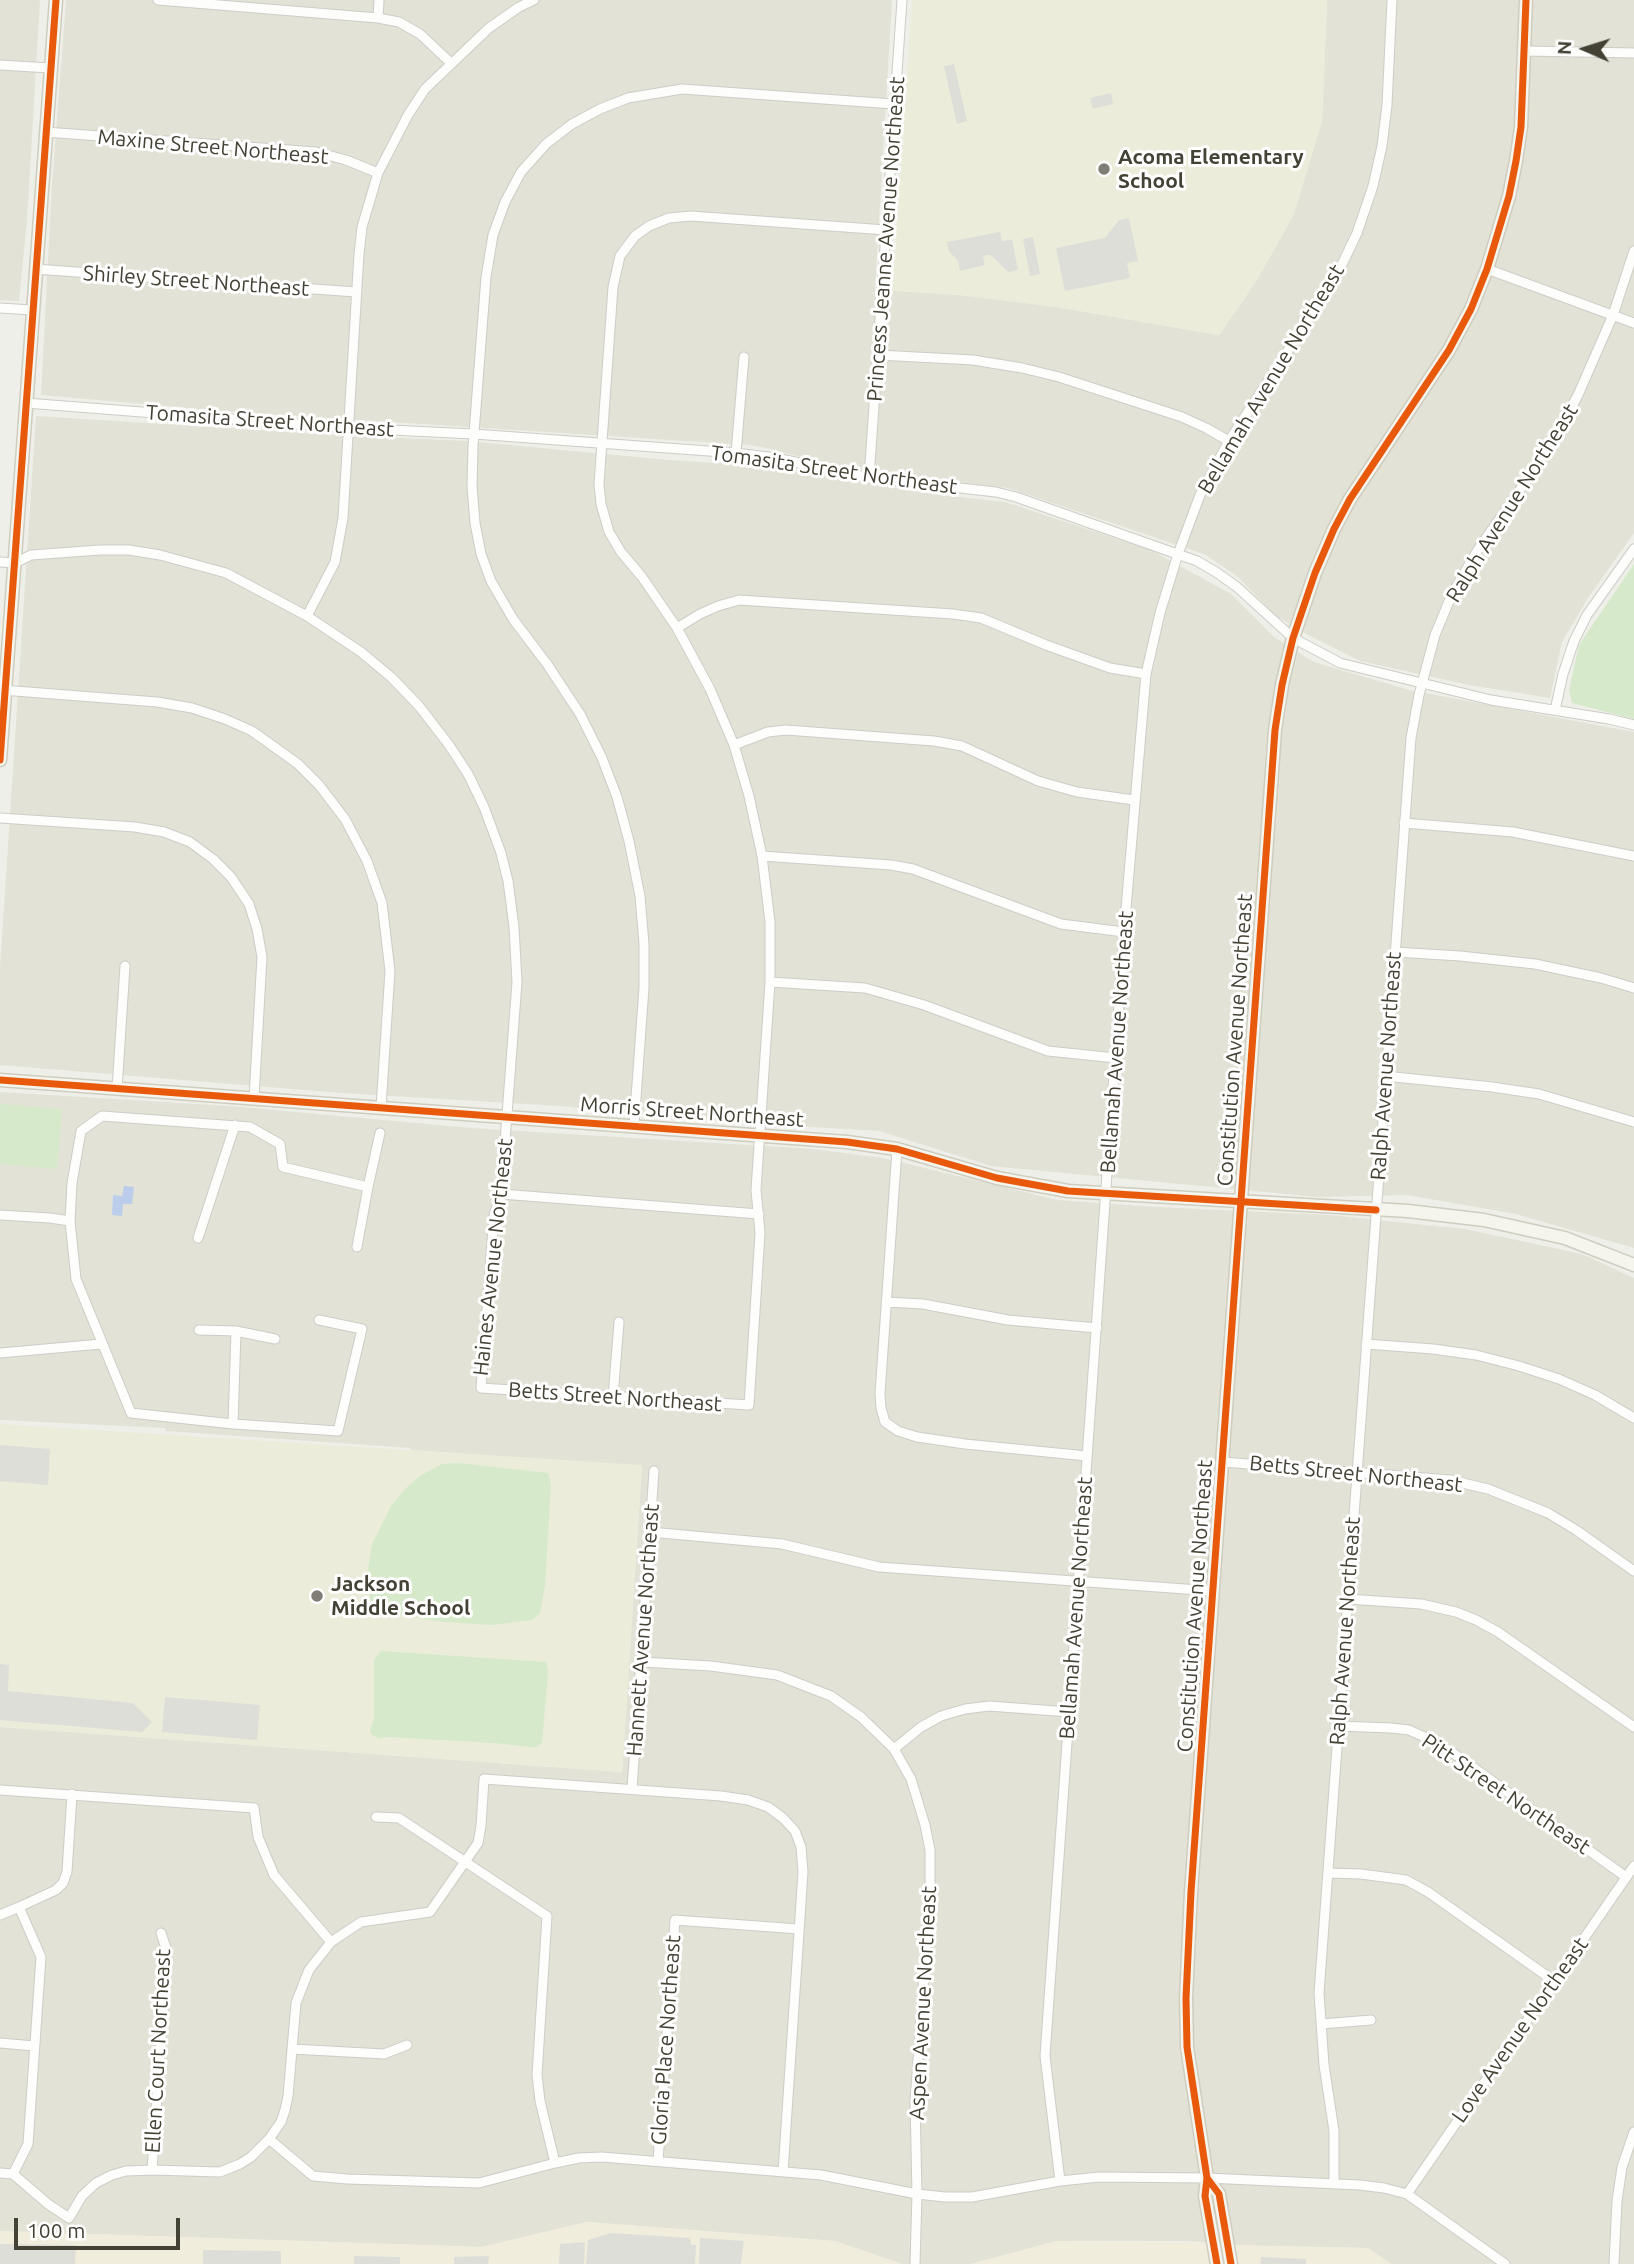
<!DOCTYPE html>
<html>
<head>
<meta charset="utf-8">
<style>
  body { margin:0 }
  #map { position:relative; width:1634px; height:2264px; overflow:hidden; background:#efefe9; font-family:Ubuntu,sans-serif }
  canvas { display:block }
  .north { position:absolute; left:1550px; top:14px; width:70px; height:70px; -webkit-text-stroke:5px #fff; paint-order:stroke; rotate:273deg; font-size:19px; font-weight:700; line-height:28px; text-align:center; color:#444135 }
  .north::after { content:''; display:block; margin:auto; width:24px; height:32px; background:#444135; clip-path:polygon(50% 0,100% 100%,50% 72%,0 100%) }
  .scale { position:absolute; left:14px; top:2218px; width:166px; height:32px; box-sizing:border-box; border:4px solid #444135; border-top:0; padding-left:9px; font-size:21px; line-height:24px; white-space:nowrap; color:#444135; -webkit-text-stroke:5px #fff; paint-order:stroke }
</style>
</head>
<body>
<div id="map">
<canvas width="1634" height="2264"></canvas>
<div class="north">N</div>
<div class="scale">100 m</div>
</div>
<script>
const c = document.querySelector('canvas').getContext('2d');
c.lineJoin = 'round';
function paint(path, color) { c.fillStyle = color; c.fill(path, 'evenodd'); }
const toPath = rows => new Path2D(rows.map(r => 'M' + r).join(''));
function strokePath(path, color, width, dash) { c.strokeStyle = color; c.lineWidth = width; c.lineCap = dash ? 'butt' : 'round'; c.setLineDash(dash || []); c.stroke(path); }
function label(font, color, halo, rows, align = 'center') {
  c.font = font + ' Ubuntu,sans-serif'; c.lineWidth = 6; c.setLineDash([]); c.textBaseline = 'middle'; c.strokeStyle = halo; c.fillStyle = color; for (const [text, x, y, turn = 0] of rows) {
    c.save(); c.translate(x, y); c.rotate((+turn || 0) * Math.PI / 180); c.textAlign = isNaN(turn) ? turn : align; if (halo) c.strokeText(text, 0, 0); c.fillText(text, 0, 0); c.restore();
  }
}
const residential = toPath([
  [0,0,40,0,27,221,19,301,0,300],
  [66,0,892,0,875,289,960,295,1057,307,1219,335,1255,283,1293,216,1322,121,1327,0,1634,0,1634,533,1588,598,1562,642,1550,698,1469,685,1360,661,1308,635,1276,616,1237,576,1204,554,1008,488,841,468,767,448,748,445,235,412,41,395,52,184],
  [36,416,337,435,467,441,669,460,779,467,845,480,941,495,1005,502,1151,550,1231,594,1274,637,1314,662,1409,690,1634,732,1634,1248,1516,1214,1407,1195,1317,1197,991,1166,879,1131,714,1121,560,1106,341,1093,0,1065,0,968],
  [0,1092,230,1106,471,1128,813,1149,883,1158,1058,1200,1155,1207,1329,1215,1465,1229,1582,1254,1634,1278,1634,2264,1391,2264,1368,2248,1255,2246,1185,2241,1057,2241,971,2264,902,2264,834,2241,587,2222,482,2247,0,2231,0,1727,622,1772,642,1466,411,1450,410,1448,166,1431,165,1428,0,1420]
]);
const commercial = toPath([
  [587,2222,835,2241,902,2264,0,2264,0,2231,482,2247],
  [1057,2241,1207,2243,1211,2264,971,2264],
  [1235,2245,1368,2248,1391,2264,1237,2264]
]);
const education = toPath([
  [912,0,1327,0,1322,121,1293,216,1255,283,1219,335,1057,307,960,295,892,291],
  [0,1424,642,1465,622,1772,0,1727]
]);
const green = toPath([
  [1634,564,1634,719,1572,703,1569,690,1579,645],
  [0,1104,62,1109,57,1169,0,1164],
  [458,1463,548,1473,551,1484,545,1586,540,1613,532,1620,491,1625,445,1622,371,1611,368,1569,372,1544,391,1506,404,1490,420,1476,442,1464],
  [381,1651,546,1662,548,1672,542,1743,537,1747,530,1747,494,1743,388,1737,379,1738,372,1735,370,1730,374,1720,374,1660]
]);
const parking = toPath([
  [954,64,967,121,957,124,944,66],
  [1111,93,1113,104,1093,109,1090,98],
  [1129,218,1138,261,1127,263,1130,278,1065,291,1056,248,1105,238,1119,220],
  [1000,232,1002,241,1012,240,1018,270,1008,272,991,255,986,255,983,257,985,265,960,271,958,261,949,251,947,242],
  [1033,237,1040,274,1030,276,1023,239],
  [0,1445,50,1449,48,1485,0,1481],
  [0,1664,9,1665,8,1691,133,1703,152,1722,142,1732,0,1720],
  [165,1697,260,1705,257,1740,162,1732],
  [611,2233,690,2238,691,2245,696,2245,695,2264,586,2264,588,2240],
  [700,2238,744,2241,741,2264,699,2264],
  [585,2242,584,2264,559,2264,560,2244],
  [0,2244,76,2245,75,2264,0,2264],
  [203,2250,281,2251,281,2264,203,2264],
  [354,2256,400,2257,400,2264,354,2264],
  [489,2256,488,2264,454,2264,454,2257],
  [1261,2257,1306,2259,1306,2264,1260,2264]
]);
const water = toPath([
  [124,1186,134,1187,132,1204,123,1204,122,1216,112,1215,113,1195,122,1196]
]);
const street = toPath([
  [158,0,378,18,399,22,420,34,451,63],
  [378,18,379,0],
  [1525,51,1634,53],
  [0,65,50,68],
  [45,132,316,152,346,160,378,173],
  [35,269,356,292],
  [1487,269,1634,323],
  [0,308,32,310],
  [878,355,973,360,1022,368,1059,377,1182,417,1206,428,1229,441],
  [26,403,348,428,474,434,736,453,776,458,869,478,996,492,1016,497,1197,561,1216,572,1237,587,1293,638,1340,663,1491,700,1609,719,1634,725],
  [736,453,744,357],
  [869,478,902,0],
  [0,562,15,563,31,555,100,550,129,550,160,555,226,573,307,616,361,652,391,677,419,706,449,745,468,774,484,807,501,853,508,881,514,927,517,982,501,1194,494,1216,481,1388,749,1405,760,1233,756,1190,770,982,770,922,762,856,749,796,734,745,710,689,677,628,642,577,621,552,609,532,601,504,599,484,613,287,620,256,635,236,649,226,669,218,691,216,886,230],
  [307,616,335,562,343,518,359,254,362,227,378,173,408,115,425,89,489,28,519,7,534,0],
  [677,628,700,614,718,606,739,600,953,614,981,618,1046,645,1110,668,1146,674],
  [2,690,157,702,192,708,225,719,252,731,298,764,319,785,345,819,367,861,382,903,390,971,381,1107],
  [1555,710,1563,674,1574,641,1587,615,1634,549],
  [734,745,768,732,786,730,934,741,962,746,1038,781,1077,792,1134,800],
  [0,818,135,827,164,832,190,842,213,859,231,877,249,904,257,929,262,957,254,1098],
  [1404,823,1513,832,1634,856],
  [762,856,891,865,913,869,1061,924,1124,932],
  [1395,952,1460,956,1535,964,1601,978,1634,988],
  [770,982,865,988,924,1005,1048,1051,1116,1058],
  [1385,1076,1492,1087,1539,1094,1634,1122],
  [117,1089,125,966],
  [634,1125,644,988,644,944,640,896,629,841,617,797,602,758,580,714,547,664,513,619,491,581,481,554,475,523,472,486,473,446,486,277,493,235,505,202,521,172,546,144,572,124,600,109,628,98,682,89,894,104],
  [897,1149,880,1394,881,1408,885,1422,898,1431,917,1437,965,1444,1087,1456],
  [501,1194,759,1214],
  [0,1215,50,1218,70,1221,76,1279,131,1413,233,1424,338,1431,362,1329,319,1320],
  [70,1221,72,1183,81,1131,102,1116,250,1127,280,1144,283,1167,368,1187,380,1133],
  [198,1238,235,1125],
  [357,1247,368,1187],
  [886,1302,923,1304,1008,1320,1097,1328],
  [199,1330,236,1331,275,1339],
  [1366,1344,1433,1349,1476,1355,1519,1366,1559,1379,1595,1395,1634,1418],
  [0,1353,101,1344],
  [613,1397,619,1322],
  [233,1424,236,1331],
  [1223,1462,1450,1480,1488,1489,1548,1513,1576,1530,1634,1571],
  [650,1532,782,1544,879,1567,1213,1591],
  [1348,1599,1421,1604,1456,1612,1476,1620,1498,1632,1634,1727],
  [641,1662,711,1666,777,1675,831,1696,861,1717,894,1749,911,1779,925,1825,930,1850,930,1891,915,2102,917,2194,915,2264],
  [1338,1726,1391,1728,1409,1730,1431,1740,1453,1753,1626,1877],
  [894,1749,921,1727,941,1716,965,1709,989,1706,1069,1712],
  [632,1789,654,1471],
  [0,1790,254,1808,258,1837,274,1875,331,1942],
  [376,1817,399,1818,547,1916,537,2075,540,2101,555,2163],
  [1328,1873,1361,1874,1406,1880,1428,1892,1554,1981],
  [0,1915,19,1907],
  [1321,2024,1371,2020],
  [0,2043,34,2046],
  [292,2049,384,2054,407,2045],
  [269,2139,313,2176,347,2179,479,2183,555,2163,579,2158,602,2157,821,2175,917,2194,945,2197,972,2197,1060,2181,1099,2177,1207,2178,1360,2185,1384,2188,1407,2194,1505,2264],
  [658,2161,675,1920,799,1929],
  [152,2170,167,1951,161,1933],
  [0,2173,13,2174,48,2204,69,2218,82,2196,96,2183,112,2175,126,2171,152,2170,220,2172,240,2164,251,2157,269,2139,281,2122,285,2110,288,2096,296,2003,309,1970,331,1942,361,1922,430,1912,478,1843,481,1826,484,1779,721,1796,748,1800,768,1807,783,1818,795,1831,801,1847,803,1872,783,2172],
  [13,2174,28,2144,41,1957,19,1907,56,1890,63,1883,67,1872,72,1794],
  [1060,2181,1045,2056,1124,932,1146,674,1160,613,1178,554,1200,495,1229,441,1336,277,1357,233,1373,186,1382,146,1387,105,1392,0],
  [1334,2184,1334,2131,1324,2065,1319,1993,1411,738,1419,695,1435,635,1452,594,1479,548,1548,450,1578,395,1613,315,1634,251],
  [1407,2194,1634,1866],
  [1614,2264,1617,2201,1622,2167,1634,2132]
]);
const secondary = toPath([
  [0,760,56,0],
  [0,1080,847,1142,897,1149,997,1178,1068,1191,1408,1211,1484,1220,1565,1238,1634,1265],
  [1207,2178,1219,2194,1231,2264],
  [1217,2264,1205,2196,1207,2178,1187,2047,1186,1998,1191,1892,1275,730,1282,685,1293,638,1315,573,1334,529,1350,499,1449,350,1471,309,1487,269,1509,196,1516,161,1521,127,1526,0]
]);
const cycleway = toPath([
  [0,760,56,0],
  [0,1080,847,1142,897,1149,997,1178,1068,1191,1376,1210],
  [1207,2178,1219,2194,1231,2264],
  [1217,2264,1205,2196,1207,2178,1187,2047,1186,1998,1191,1892,1275,730,1282,685,1293,638,1315,573,1334,529,1350,499,1449,350,1471,309,1487,269,1509,196,1516,161,1521,127,1526,0]
]);
const markers = [
  [1104,169,7,"#807e74"],
  [317,1596,7,"#807e74"]
];
const streetNames = [
  ["Maxine Street Northeast",213,147,5],
  ["Princess Jeanne Avenue Northeast",886,239,-86],
  ["Shirley Street Northeast",196,281,4],
  ["Bellamah Avenue Northeast",1271,379,-59],
  ["Tomasita Street Northeast",270,421,4],
  ["Tomasita Street Northeast",834,470,8],
  ["Ralph Avenue Northeast",1512,503,-58],
  ["Constitution Avenue Northeast",1235,1040,-86],
  ["Bellamah Avenue Northeast",1117,1042,-86],
  ["Ralph Avenue Northeast",1386,1066,-86],
  ["Morris Street Northeast",692,1112,4],
  ["Haines Avenue Northeast",493,1257,-84],
  ["Betts Street Northeast",615,1397,4],
  ["Betts Street Northeast",1356,1474,6],
  ["Constitution Avenue Northeast",1195,1606,-86],
  ["Bellamah Avenue Northeast",1076,1608,-86],
  ["Hannett Avenue Northeast",643,1630,-86],
  ["Ralph Avenue Northeast",1345,1631,-86],
  ["Pitt Street Northeast",1506,1794,34],
  ["Aspen Avenue Northeast",923,2003,-87],
  ["Love Avenue Northeast",1520,2030,-55],
  ["Gloria Place Northeast",666,2040,-86],
  ["Ellen Court Northeast",158,2051,-87]
];
const poiNames = [
  ["Acoma Elementary",1118,157],
  ["School",1118,181],
  ["Jackson",331,1584],
  ["Middle School",331,1608]
];
paint(residential, '#e3e2d6');
paint(commercial, '#f1eddc');
paint(education, '#ececdb');
paint(green, '#d6e9ca');
paint(parking, '#deded9');
paint(water, '#bbcdeb');
strokePath(street, '#cdccc7', 11);
strokePath(secondary, '#cecdc0', 15);
strokePath(street, '#fdfdfc', 9);
strokePath(secondary, '#f5f5ee', 12);
strokePath(cycleway, '#e8590c', 7);
for (const [x, y, r, color] of markers) { const dot = new Path2D(); dot.arc(x, y, r, 0, 2 * Math.PI); c.fillStyle = color; c.fill(dot); strokePath(dot, '#fff', 2.5); }
label('21px', '#444135', '#fff', streetNames);
label('bold 21px', '#444135', '#fff', poiNames, 'left');
</script>
</body>
</html>
